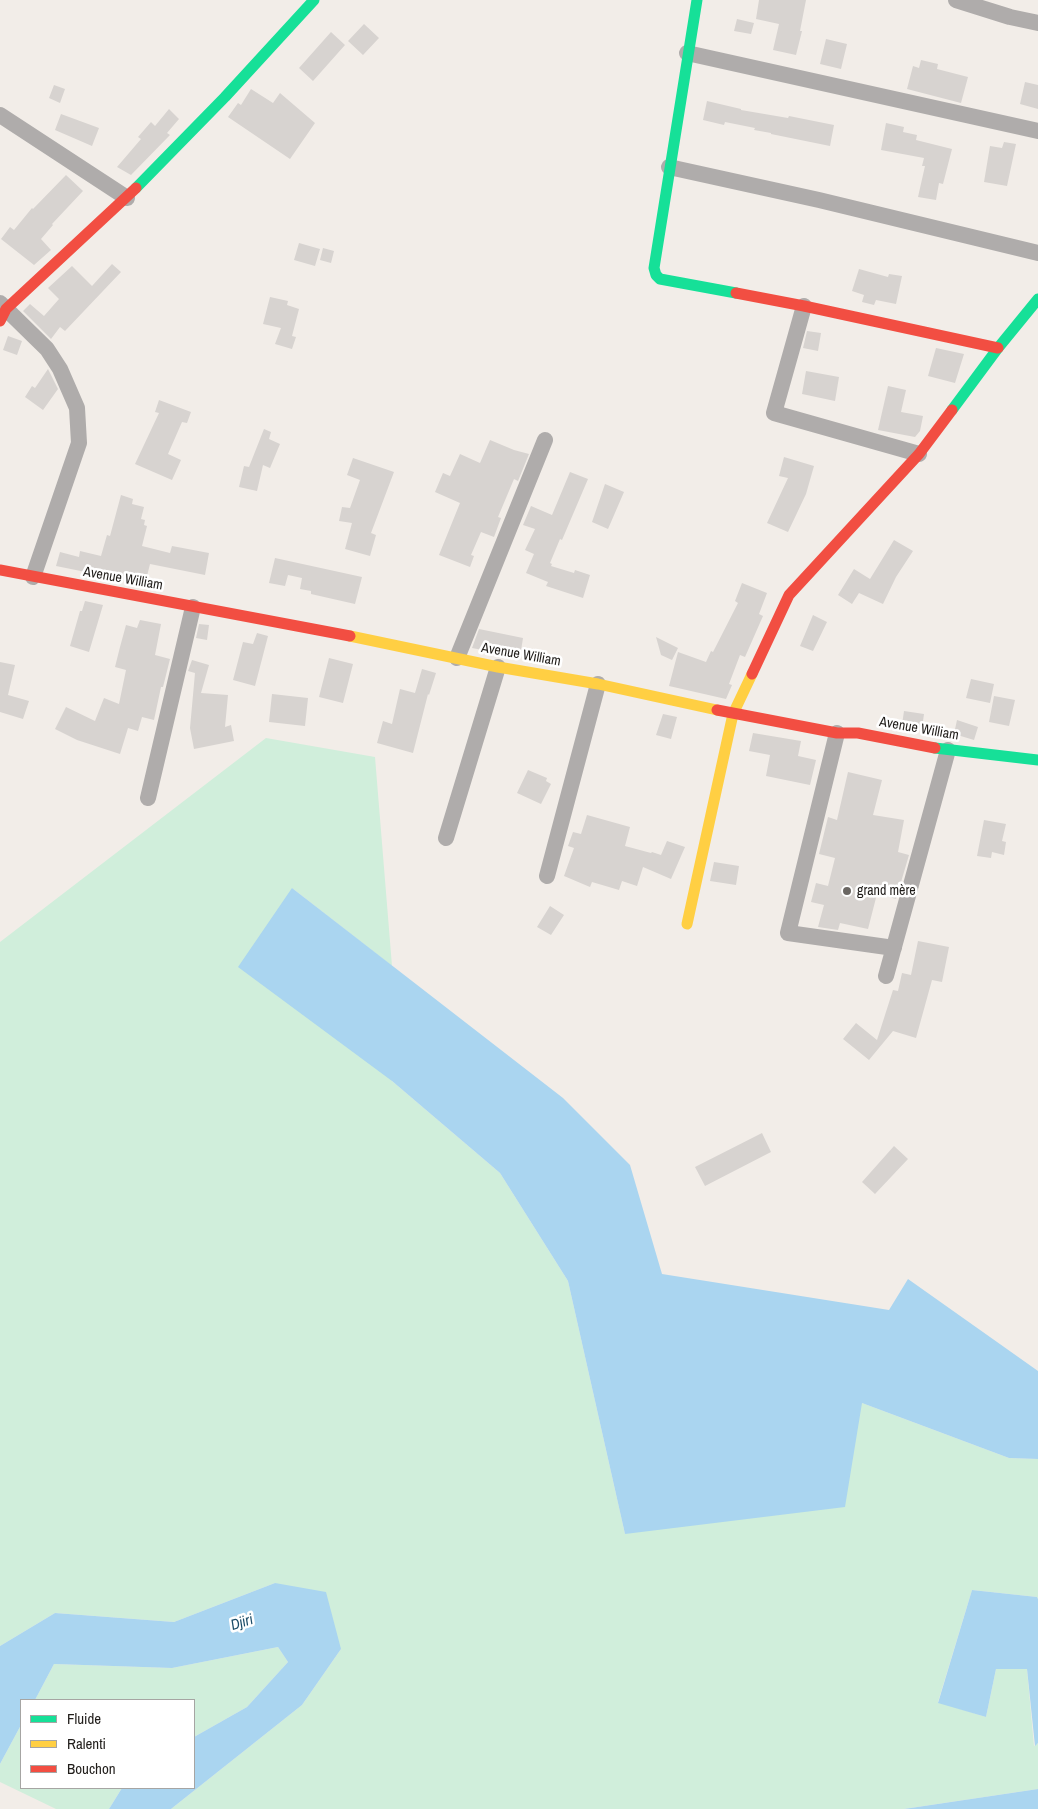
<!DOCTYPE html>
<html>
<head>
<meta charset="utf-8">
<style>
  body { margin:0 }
  #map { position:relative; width:1038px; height:1809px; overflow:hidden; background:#f2ede8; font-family:"Archivo Narrow",sans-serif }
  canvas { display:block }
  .legend { position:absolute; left:20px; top:1699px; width:175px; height:90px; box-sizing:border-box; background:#fff; border:1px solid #a6a5a3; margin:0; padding:6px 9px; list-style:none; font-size:15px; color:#201d1a }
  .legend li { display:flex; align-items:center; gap:10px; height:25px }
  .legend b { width:25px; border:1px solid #a6a5a3 }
</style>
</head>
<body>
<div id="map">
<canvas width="1038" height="1809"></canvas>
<ul class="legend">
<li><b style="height:6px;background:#16e098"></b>Fluide</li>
<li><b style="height:6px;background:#ffcf43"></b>Ralenti</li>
<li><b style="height:6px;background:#f24e42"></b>Bouchon</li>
</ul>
</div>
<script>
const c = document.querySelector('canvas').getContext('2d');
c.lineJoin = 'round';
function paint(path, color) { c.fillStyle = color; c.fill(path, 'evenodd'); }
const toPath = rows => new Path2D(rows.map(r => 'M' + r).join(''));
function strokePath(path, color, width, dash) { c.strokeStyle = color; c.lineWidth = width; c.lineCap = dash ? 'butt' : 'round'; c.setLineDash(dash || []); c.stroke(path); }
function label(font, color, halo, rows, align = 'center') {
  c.font = font + ' "Archivo Narrow",sans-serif'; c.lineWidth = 5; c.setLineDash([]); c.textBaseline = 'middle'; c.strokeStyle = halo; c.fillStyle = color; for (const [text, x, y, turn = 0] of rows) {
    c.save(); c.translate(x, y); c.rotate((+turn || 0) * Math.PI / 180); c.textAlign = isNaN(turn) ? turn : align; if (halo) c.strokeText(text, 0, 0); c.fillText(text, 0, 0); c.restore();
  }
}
const green = toPath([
  [266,738,375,757,392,966,292,888,392,1081,500,1173,568,1281,625,1534,862,1403,1009,1458,1038,1459,1038,1599,1037,1597,972,1590,938,1702,986,1717,996,1669,1027,1669,1034,1746,1038,1743,1038,1789,904,1809,171,1809,302,1705,341,1649,275,1583,174,1622,55,1613,0,1646,0,942],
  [278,1647,288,1662,247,1707,194,1737,194,1700,35,1700,54,1664,172,1668],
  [21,1725,21,1788,122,1788,109,1809,56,1809,0,1782,0,1764]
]);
const water = toPath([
  [292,888,563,1098,630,1165,662,1274,889,1310,908,1279,1038,1371,1038,1459,1009,1458,862,1403,845,1507,625,1534,568,1281,500,1173,392,1081,238,967],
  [275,1583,326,1592,341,1649,302,1705,171,1809,109,1809,122,1788,194,1788,194,1737,247,1707,288,1662,278,1647,172,1668,54,1664,35,1700,21,1700,21,1725,0,1764,0,1646,55,1613,174,1622],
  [972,1590,1037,1597,1038,1599,1038,1743,1035,1746,1027,1669,996,1669,986,1717,938,1703],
  [1038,1789,1038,1809,904,1809]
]);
const building = toPath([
  [759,0,806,0,800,31,802,31,796,55,773,50,779,24,756,19],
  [737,19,754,23,751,34,734,31],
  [364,24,379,38,363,55,348,41],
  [331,32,345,45,313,81,299,68],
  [826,39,847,44,841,69,820,64],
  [921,60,938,64,937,69,968,77,961,103,907,89,913,66,919,68],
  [1025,82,1038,85,1038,109,1020,104],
  [54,85,65,89,60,103,49,98],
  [251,89,273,103,280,93,315,123,290,159,228,117,238,103,241,105],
  [707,101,741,109,741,110,788,118,789,116,834,125,830,146,771,134,771,133,754,130,755,128,725,122,724,125,703,120],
  [169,109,179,119,167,133,170,135,131,175,117,167,141,139,138,137,151,122,155,126],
  [61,114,99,128,92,146,55,130],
  [886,123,904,127,903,132,917,135,916,140,952,149,943,184,939,183,936,200,918,197,925,166,922,166,924,158,881,150],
  [1004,142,1016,144,1007,186,984,182,990,146,1002,148],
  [66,175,83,191,52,224,53,225,41,239,51,250,34,265,1,239,10,227,14,230,32,208,33,209],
  [299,243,320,249,315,266,294,260],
  [323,248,334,251,331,263,320,260],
  [112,264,121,272,65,331,60,327,51,339,23,311,30,304,44,316,59,299,48,288,72,266,92,286],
  [859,269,888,277,889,274,902,276,896,304,876,300,874,305,862,302,864,295,852,291],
  [270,297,288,301,287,305,299,309,292,336,296,337,292,349,275,344,281,328,263,324],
  [807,331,821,333,818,351,803,348],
  [8,336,22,341,17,355,3,350],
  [936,348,964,354,955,383,928,376],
  [48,369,58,389,43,410,25,397,32,386,35,388],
  [806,371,839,377,835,401,802,394],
  [888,386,906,390,901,412,923,416,920,431,915,437,878,430],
  [159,400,191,412,187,423,182,422,168,454,181,460,172,480,135,464,159,413,155,412],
  [264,429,271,432,269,439,280,444,270,468,263,465,257,491,239,487,244,466,249,467],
  [490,440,514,450,529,454,518,481,514,479,498,517,501,518,494,537,481,532,471,555,474,556,470,567,439,555,460,503,435,492,443,473,450,476,460,454,480,463],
  [784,457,814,466,806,494,788,532,767,523,788,478,779,476],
  [353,458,394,472,371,533,376,535,370,556,345,549,352,523,339,521,342,507,350,508,360,480,347,475],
  [570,472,588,479,562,540,560,539,550,563,552,564,551,566,574,573,575,570,590,575,583,598,546,586,548,582,526,573,534,554,525,550,535,529,523,525,531,506,552,515],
  [605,484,624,492,608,529,592,522],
  [121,495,133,499,132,504,144,507,141,519,145,520,144,525,147,526,142,546,170,553,172,546,209,553,205,575,150,564,145,584,56,566,60,552,79,557,80,551,101,556,107,535,110,536],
  [894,540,913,551,896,577,883,604,859,593,852,604,838,595,854,569,870,579],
  [275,558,362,577,355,604,311,594,311,591,300,589,302,578,288,575,285,586,269,583],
  [742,583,767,593,759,614,763,616,745,657,740,655,729,684,732,685,726,699,669,686,678,652,706,662,711,651,713,652,738,603,735,601],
  [85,601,103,605,89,652,70,646,80,611,82,611],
  [813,615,827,622,813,651,800,646],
  [140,620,161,624,155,655,170,659,163,687,161,687,154,720,142,717,138,731,128,728,120,754,77,740,55,729,66,707,95,721,104,698,119,704,126,670,115,667,120,647,126,625,137,628],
  [199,624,209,625,207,640,196,638],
  [479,629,523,638,520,657,472,648],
  [257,633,268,636,255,686,233,680,243,642,253,644],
  [656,637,678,648,672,660,661,655],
  [329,658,353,664,343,703,319,697],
  [192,660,209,665,201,693,228,695,225,727,231,725,234,741,194,749,190,728,195,673,188,671],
  [0,662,15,665,8,695,29,701,23,719,0,712],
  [422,669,436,673,429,695,428,694,413,753,377,743,383,721,392,724,400,689,415,693],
  [971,679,994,684,990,703,966,698],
  [272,694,308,698,305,726,269,722],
  [994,696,1015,700,1009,726,989,722],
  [904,711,924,714,922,728,902,725],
  [663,714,677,717,671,739,656,735],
  [957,720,978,727,974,740,954,734],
  [753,733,801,741,798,756,816,760,810,785,766,776,770,755,749,751],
  [528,770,547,778,546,781,551,784,541,804,517,793],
  [848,772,882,780,873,815,904,820,898,852,909,855,896,899,877,894,868,929,840,923,838,930,818,927,824,905,811,902,816,883,828,886,835,858,819,854,828,817,837,820],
  [587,815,630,827,625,846,651,853,652,852,661,855,667,841,685,847,671,879,643,867,637,886,622,881,619,890,592,882,590,887,564,876,574,848,568,846,573,832,581,834],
  [984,820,1006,824,1002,841,1006,842,1004,855,992,852,991,858,977,856],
  [714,862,739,866,736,885,710,881],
  [550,906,564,915,551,935,537,927],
  [918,941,949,947,942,982,932,980,916,1038,893,1031,869,1060,843,1039,856,1023,877,1040,893,990,898,991,902,973,911,975],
  [762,1133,771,1152,705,1186,695,1167],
  [894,1146,908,1159,875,1194,862,1182]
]);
const street = toPath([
  [956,0,1010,17,1038,23],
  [687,53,1038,131],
  [0,115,127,198],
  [669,167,819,200,1038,253],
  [0,303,47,349,60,369,77,408,79,443,33,577],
  [804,306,774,413,919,454],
  [457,658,545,440],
  [837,733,788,933,894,948],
  [148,798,193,607],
  [446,838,498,667],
  [547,876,598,684],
  [886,976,948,750]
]);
const fast = toPath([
  [697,0,654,268,656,275,660,279,736,293],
  [136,188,225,97,314,0],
  [952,410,998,348,1038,299],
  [935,748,1038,760]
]);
const slow = toPath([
  [350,636,498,667,598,684,717,710],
  [687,924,733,714,752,674]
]);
const jam = toPath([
  [736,293,804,306,998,348],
  [0,321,6,309,136,188],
  [0,570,350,636],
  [752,674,789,595,919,454,952,410],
  [717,710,837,733,858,733,935,748]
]);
const markers = [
  [847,891,5,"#6a6662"]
];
const streetNames = [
  ["Avenue William",123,579,10],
  ["Avenue William",521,655,10],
  ["Avenue William",919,729,10]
];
const poiNames = [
  ["grand mère",857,891]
];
const waterNames = [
  ["Djiri",242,1623,-17]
];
paint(green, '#d0eedb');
paint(water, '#aad5f0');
paint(building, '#d7d3d0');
strokePath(street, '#afacab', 16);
strokePath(fast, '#16e098', 11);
strokePath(slow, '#ffcf43', 11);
strokePath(jam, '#f24e42', 11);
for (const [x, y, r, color] of markers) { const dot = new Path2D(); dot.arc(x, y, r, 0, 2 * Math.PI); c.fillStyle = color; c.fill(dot); strokePath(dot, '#fff', 2); }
label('14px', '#201d1a', '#fff', streetNames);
label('14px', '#201d1a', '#fff', poiNames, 'left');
label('italic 15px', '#1a4b67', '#fff', waterNames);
</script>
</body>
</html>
